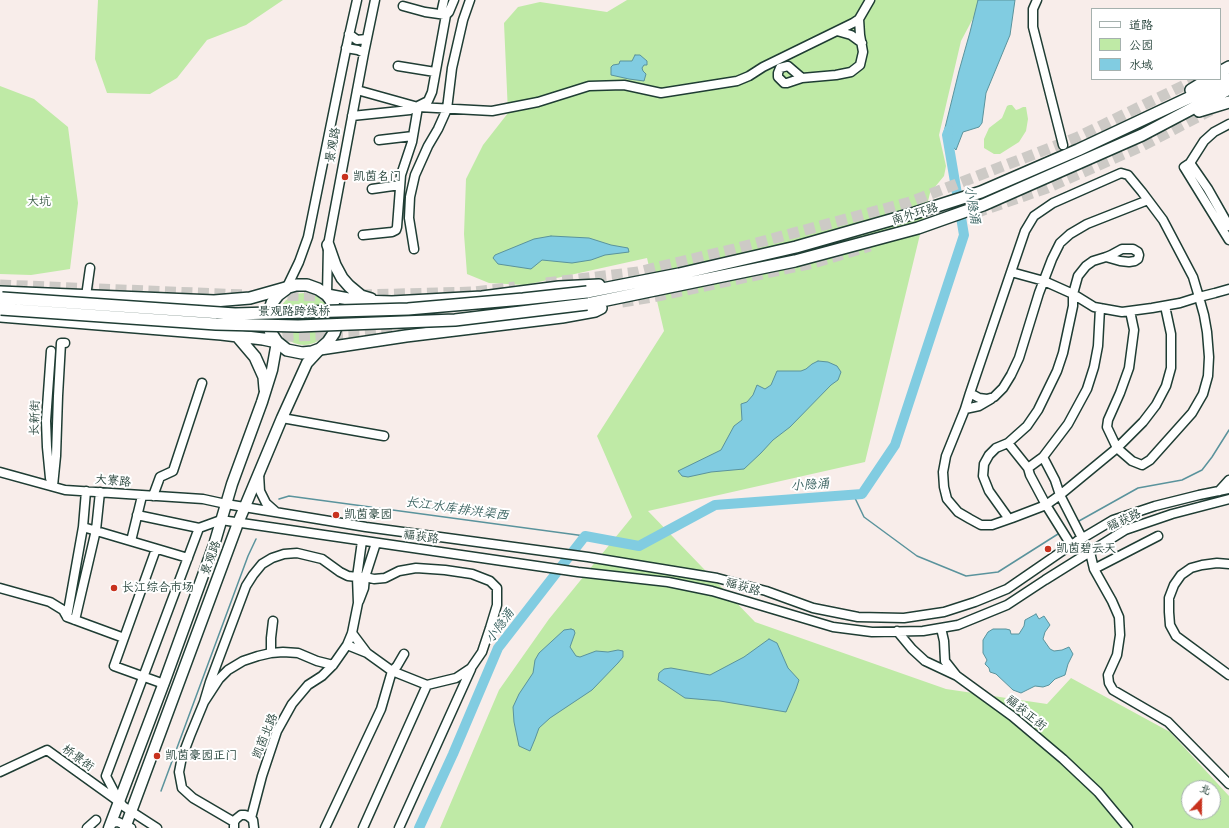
<!DOCTYPE html>
<html>
<head>
<meta charset="utf-8">
<style>
  body { margin:0 }
  #map { position:relative; width:1229px; height:828px; overflow:hidden; background:#f8edea; font-family:"Comic Neue","LXGW WenKai TC",sans-serif }
  canvas { display:block }
  .legend { position:absolute; left:1091px; top:8px; width:130px; height:72px; box-sizing:border-box; background:#fff; border:1px solid #a5b1ae; margin:0; padding:5px 7px; list-style:none; font-size:12px; color:#1f3d34 }
  .legend li { display:flex; align-items:center; gap:8px; height:20px }
  .legend b { width:20px; border:1px solid #a5b1ae }
  .north { position:absolute; left:1181px; top:780px; width:40px; height:40px; box-sizing:border-box; background:#fff; border:1px solid #a5b1ae; border-radius:50%; rotate:22deg; font-size:11px; font-weight:700; line-height:16px; text-align:center; color:#1f3d34 }
  .north::after { content:''; display:block; margin:auto; width:14px; height:18px; background:#c8321e; clip-path:polygon(50% 0,100% 100%,50% 72%,0 100%) }
</style>
</head>
<body>
<div id="map">
<canvas width="1229" height="828"></canvas>
<ul class="legend">
<li><b style="height:5px;background:#fff"></b>道路</li>
<li><b style="height:11px;background:#bfeaa6"></b>公园</li>
<li><b style="height:11px;background:#81cce1"></b>水域</li>
</ul>
<div class="north">北</div>
</div>
<script>
const c = document.querySelector('canvas').getContext('2d');
c.lineJoin = 'round';
function paint(path, color) { c.fillStyle = color; c.fill(path, 'evenodd'); }
const toPath = rows => new Path2D(rows.map(r => 'M' + r).join(''));
function strokePath(path, color, width, dash) { c.strokeStyle = color; c.lineWidth = width; c.lineCap = dash ? 'butt' : 'round'; c.setLineDash(dash || []); c.stroke(path); }
function label(font, color, halo, rows, align = 'center') {
  c.font = font + ' "Comic Neue","LXGW WenKai TC",sans-serif'; c.lineWidth = 4; c.setLineDash([]); c.textBaseline = 'middle'; c.strokeStyle = halo; c.fillStyle = color; for (const [text, x, y, turn = 0] of rows) {
    c.save(); c.translate(x, y); c.rotate((+turn || 0) * Math.PI / 180); c.textAlign = isNaN(turn) ? turn : align; if (halo) c.strokeText(text, 0, 0); c.fillText(text, 0, 0); c.restore();
  }
}
const green = toPath([
  [98,0,283,0,246,25,207,40,177,78,150,94,107,93,95,59],
  [627,0,981,0,978,9,961,41,939,135,946,166,944,176,930,193,865,462,648,511,755,622,946,689,1047,704,1071,678,1170,732,1229,796,1229,828,440,828,499,690,549,619,632,517,597,436,664,331,647,258,525,285,489,283,467,274,464,234,466,179,483,145,508,113,504,23,518,7,540,2,607,12],
  [1189,788,1213,788,1213,812,1189,812],
  [0,86,34,99,68,127,78,203,70,269,31,275,0,274],
  [1009,105,1012,105,1016,110,1019,109,1023,107,1026,107,1028,119,1026,131,1019,142,1000,154,994,154,984,148,984,139,989,128,1002,118,1007,106],
  '278 319a26 26 0 1 1 52 0a26 26 0 1 1-52 0Z'
]);
const water = toPath([
  [978,0,1015,0,1010,35,986,93,982,123,979,127,963,132,956,150,943,136,959,71,970,32,978,0],
  [635,55,640,55,647,61,647,65,644,65,642,68,643,71,646,74,644,81,629,79,611,75,611,67,613,65,619,64,620,61,632,61,635,55],
  [551,236,589,238,611,245,628,248,629,252,605,255,591,260,572,263,542,260,531,269,498,264,493,258,495,255,534,239,551,236],
  [818,361,828,362,837,366,841,372,838,380,831,385,790,427,773,440,761,453,744,469,711,472,688,477,682,476,678,471,721,450,734,426,742,420,741,404,747,402,753,395,757,385,765,389,771,385,777,371,801,371,806,369,812,364,818,361],
  [1036,614,1039,619,1044,616,1050,625,1045,632,1043,639,1050,649,1054,651,1062,650,1069,647,1073,654,1068,664,1065,675,1055,679,1049,685,1043,687,1035,686,1021,693,1013,690,996,674,990,672,989,668,985,664,987,660,983,653,983,640,988,632,993,629,1006,629,1010,630,1011,634,1019,634,1024,626,1025,620,1036,614],
  [571,629,574,630,575,633,570,647,576,656,580,657,596,651,608,652,618,650,623,651,623,657,618,663,592,690,550,718,539,728,535,739,530,751,519,746,514,722,513,707,519,694,533,673,535,660,539,653,564,630,571,629],
  [769,639,777,643,788,668,799,680,796,689,786,712,720,701,685,698,658,680,659,673,664,669,671,668,710,675,744,657,769,639]
]);
const stream = toPath([
  [854,496,864,517,917,556,966,576,998,572,1058,534],
  [279,499,289,496,585,536],
  [1079,521,1138,488,1182,480,1202,470,1212,457,1229,430],
  [161,791,248,556,256,539]
]);
const river = toPath([
  [419,828,453,754,498,648,585,536,639,546,715,505,862,494,895,445,964,235,947,135,949,130]
]);
const highwayTunnel = toPath([
  [975,213,1047,188,1142,146,1211,110],
  [546,283,638,272,734,249,910,202,1076,138,1197,79],
  [0,285,246,295],
  [271,295,334,296],
  [361,295,475,292,515,287],
  [622,302,653,297,813,263,870,246],
  [266,337,377,333,452,325]
]);
const minor = toPath([
  [444,0,442,9,446,15],
  [1037,0,1033,9,1033,27,1063,145],
  [403,6,425,12,446,15],
  [837,31,851,35,862,43],
  [349,34,357,40,366,39],
  [346,48,358,50,364,53],
  [398,66,435,72],
  [802,78,787,83,784,83,778,77,778,73,780,68,788,66,802,78,836,75,851,72,860,65,863,52,860,35,859,19],
  [357,90,418,107,492,111,538,102,589,86,624,85,661,93,737,81,749,76,763,67,853,23,859,19,870,0],
  [352,116,410,110,428,101,432,92,446,15,449,12,454,0],
  [1229,124,1214,132,1204,141,1190,163,1184,167,1229,240],
  [379,140,413,136],
  [1190,163,1208,189,1229,226],
  [372,189,400,185],
  [363,235,392,232,396,230,397,227,401,175,412,142,418,107],
  [414,249,409,218,410,197,415,175,428,146,438,129,447,109,452,68,463,20,470,0],
  [1011,272,970,393,979,398,987,399,994,397,1003,388,1011,375,1019,358,1039,293,1052,259,1060,243,1070,234,1087,224,1148,200],
  [286,289,299,262,308,237,348,40,357,0],
  [327,295,328,245,364,53,375,0],
  [86,296,90,268],
  [1130,311,1134,330,1129,368,1120,393,1108,420,1107,427,1117,448,1132,461,1142,465,1150,460,1192,413,1203,394,1208,376,1209,357,1207,332,1204,315,1199,297,1193,277,1163,220,1142,192,1128,175,1121,173,1053,203,1034,216,1025,231,1011,272,1044,281,1073,294,1094,307,1122,312,1152,308,1180,303,1199,297,1215,293,1229,289],
  [970,393,965,409,979,406,991,399],
  [965,409,946,456,943,472,944,487,947,499,958,512,970,519,981,525,992,525,1012,518,1046,505,1071,545],
  [282,418,384,436],
  [1008,443,1027,426,1038,410,1057,371,1063,353,1073,306,1073,294,1078,276,1086,266,1093,261,1106,257,1111,255,1122,249,1133,249,1138,252,1139,255,1138,259,1135,261,1129,262,1120,261,1106,257],
  [1043,457,1068,424,1087,389,1094,367,1098,346,1100,308],
  [1043,457,1055,480,1060,495,1046,505,1030,475,1028,468,1043,457],
  [0,472,65,490,203,499,226,504,366,527,588,557,717,578,766,591,813,608,858,617,904,618,944,612,975,602,1007,589,1071,545,1113,520,1155,506,1199,495,1229,489],
  [259,474,260,491,266,503,275,511],
  [50,478,47,447,46,421,51,351],
  [53,486,56,456,58,396,61,343,65,343],
  [86,491,83,527,188,558],
  [1219,491,1229,480],
  [153,496,160,477,173,471,202,383],
  [137,515,199,528],
  [1009,519,989,491,983,476,984,464,989,455,996,448,1008,443,1028,468],
  [1082,538,1060,495,1117,448,1143,422,1156,405,1166,386,1171,368,1171,334,1165,306],
  [131,541,142,496],
  [362,541,357,577,365,577,376,543],
  [1077,541,1090,552,1094,569,1112,601,1119,617,1120,635,1117,655,1108,675,1109,683,1113,690,1168,722,1229,784],
  [1229,564,1217,563,1202,565,1191,568,1181,575,1174,585,1169,598,1169,612,1170,625,1176,636,1229,675],
  [1094,569,1158,536],
  [0,588,50,602,63,610,67,617,124,638,156,549],
  [67,617,83,527],
  [75,620,96,530,100,492],
  [941,628,944,641,945,661,956,675],
  [897,631,912,649,925,661,957,676,1012,716,1063,759,1098,792,1128,828],
  [352,633,367,653,392,671,427,685,456,678,471,668,482,652,490,628,497,605,497,588,490,581,472,574,445,570,416,568,399,571,385,578,374,579,365,577,364,588,359,601],
  [124,638,114,666,164,684],
  [347,645,367,653],
  [271,653,271,638,273,621],
  [204,702,210,682,246,586,253,575,262,564,272,558,284,554,297,553,322,559,340,572,348,576,357,577,358,603,352,633,347,645,333,665,322,676,308,685,292,704,277,731,262,776,251,818],
  [0,772,47,750,118,801],
  [234,822,193,798,182,788,179,772,182,757,190,736,204,702,219,679,228,670,243,661,258,656,271,653,283,652,298,653,317,661,333,665],
  [111,823,118,822,131,828],
  [87,828,96,820],
  [157,828,123,806,119,801,106,776,199,528,221,520,578,572,668,582,712,591,833,627,872,632,923,631,958,625,1007,605,1045,580,1125,530,1172,514,1229,499],
  [234,828,234,822,236,819,241,815,245,815,248,816,253,820,254,828],
  [325,828,381,709,392,671,397,666,404,654],
  [363,828,427,685],
  [399,828,471,669]
]);
const major = toPath([
  [109,828,165,680,214,545,232,484,262,402,272,370,277,342],
  [125,828,238,523,282,418,307,363,320,349]
]);
const highway = toPath([
  [1220,72,1229,67],
  [1191,90,1209,79],
  [1199,111,1229,102],
  [328,245,335,265,342,278,349,286,361,296,371,299],
  [286,289,278,295,272,303,269,313,268,324,271,333,277,342,287,350,302,353,312,352,320,349,406,336,562,317,595,311,601,308],
  [0,292,214,301,250,298,296,285,307,285,318,289,327,295,333,303,336,313,337,324,334,333,328,342,320,349],
  [587,292,679,274,796,247,915,213,981,192,1078,150,1229,79],
  [327,295,359,301,392,302,482,297,559,287,599,285],
  [587,304,795,261,918,228,983,205,1142,135,1229,89],
  [0,316,221,334,263,339,277,342],
  [238,337,255,357,264,377,265,389]
]);
const highwayBridge = toPath([
  [2,298,235,314,408,309,523,299,587,292],
  [1,309,216,324,298,326,455,320,587,304]
]);
const markers = [
  [345,177,4,"#c8321e"],
  [336,515,4,"#c8321e"],
  [1048,549,4,"#c8321e"],
  [114,588,4,"#c8321e"],
  [157,756,4,"#c8321e"]
];
const streetNames = [
  ["景观路",333,145,-80],
  ["南外环路",915,214,-17],
  ["景观路跨线桥",294,312],
  ["长新街",35,418,-88],
  ["大寮路",113,481,5],
  ["福获路",1124,520,-24],
  ["福获路",421,537,8],
  ["景观路",211,558,-70],
  ["福获路",743,587,16],
  ["福获正街",1026,713,39],
  ["凯茵北路",265,736,-68],
  ["桥景街",78,758,36]
];
const poiNames = [
  ["凯茵名门",353,177],
  ["凯茵豪园",344,515],
  ["凯茵碧云天",1056,549],
  ["长江综合市场",122,588],
  ["凯茵豪园正门",165,756]
];
const parkNames = [
  ["大坑",39,202]
];
const waterNames = [
  ["小隐涌",972,205,80],
  ["小隐涌",810,485,-4],
  ["长江水库排洪渠西",457,509,8],
  ["小隐涌",500,626,-54]
];
paint(green, '#bfeaa6');
paint(water, '#81cce1');
strokePath(water, '#5a939c', 1);
strokePath(stream, '#5a939c', 1.5);
strokePath(river, '#81cce1', 10);
strokePath(highwayTunnel, '#cdcac6', 11, [11, 5.5]);
strokePath(minor, '#1f3d34', 11);
strokePath(major, '#1f3d34', 13);
strokePath(highway, '#1f3d34', 14);
strokePath(minor, '#fff', 8);
strokePath(major, '#fff', 10);
strokePath(highway, '#fff', 11);
strokePath(highwayBridge, '#1f3d34', 14, []);
strokePath(highwayBridge, '#fff', 11);
for (const [x, y, r, color] of markers) { const dot = new Path2D(); dot.arc(x, y, r, 0, 2 * Math.PI); c.fillStyle = color; c.fill(dot); strokePath(dot, '#fff', 1.5); }
label('12px', '#1f3d34', '#fff', streetNames);
label('12px', '#1f3d34', '#fff', poiNames, 'left');
label('12px', '#3f604b', '#fff', parkNames);
label('italic 13px', '#38615f', '#fff', waterNames);
</script>
</body>
</html>
